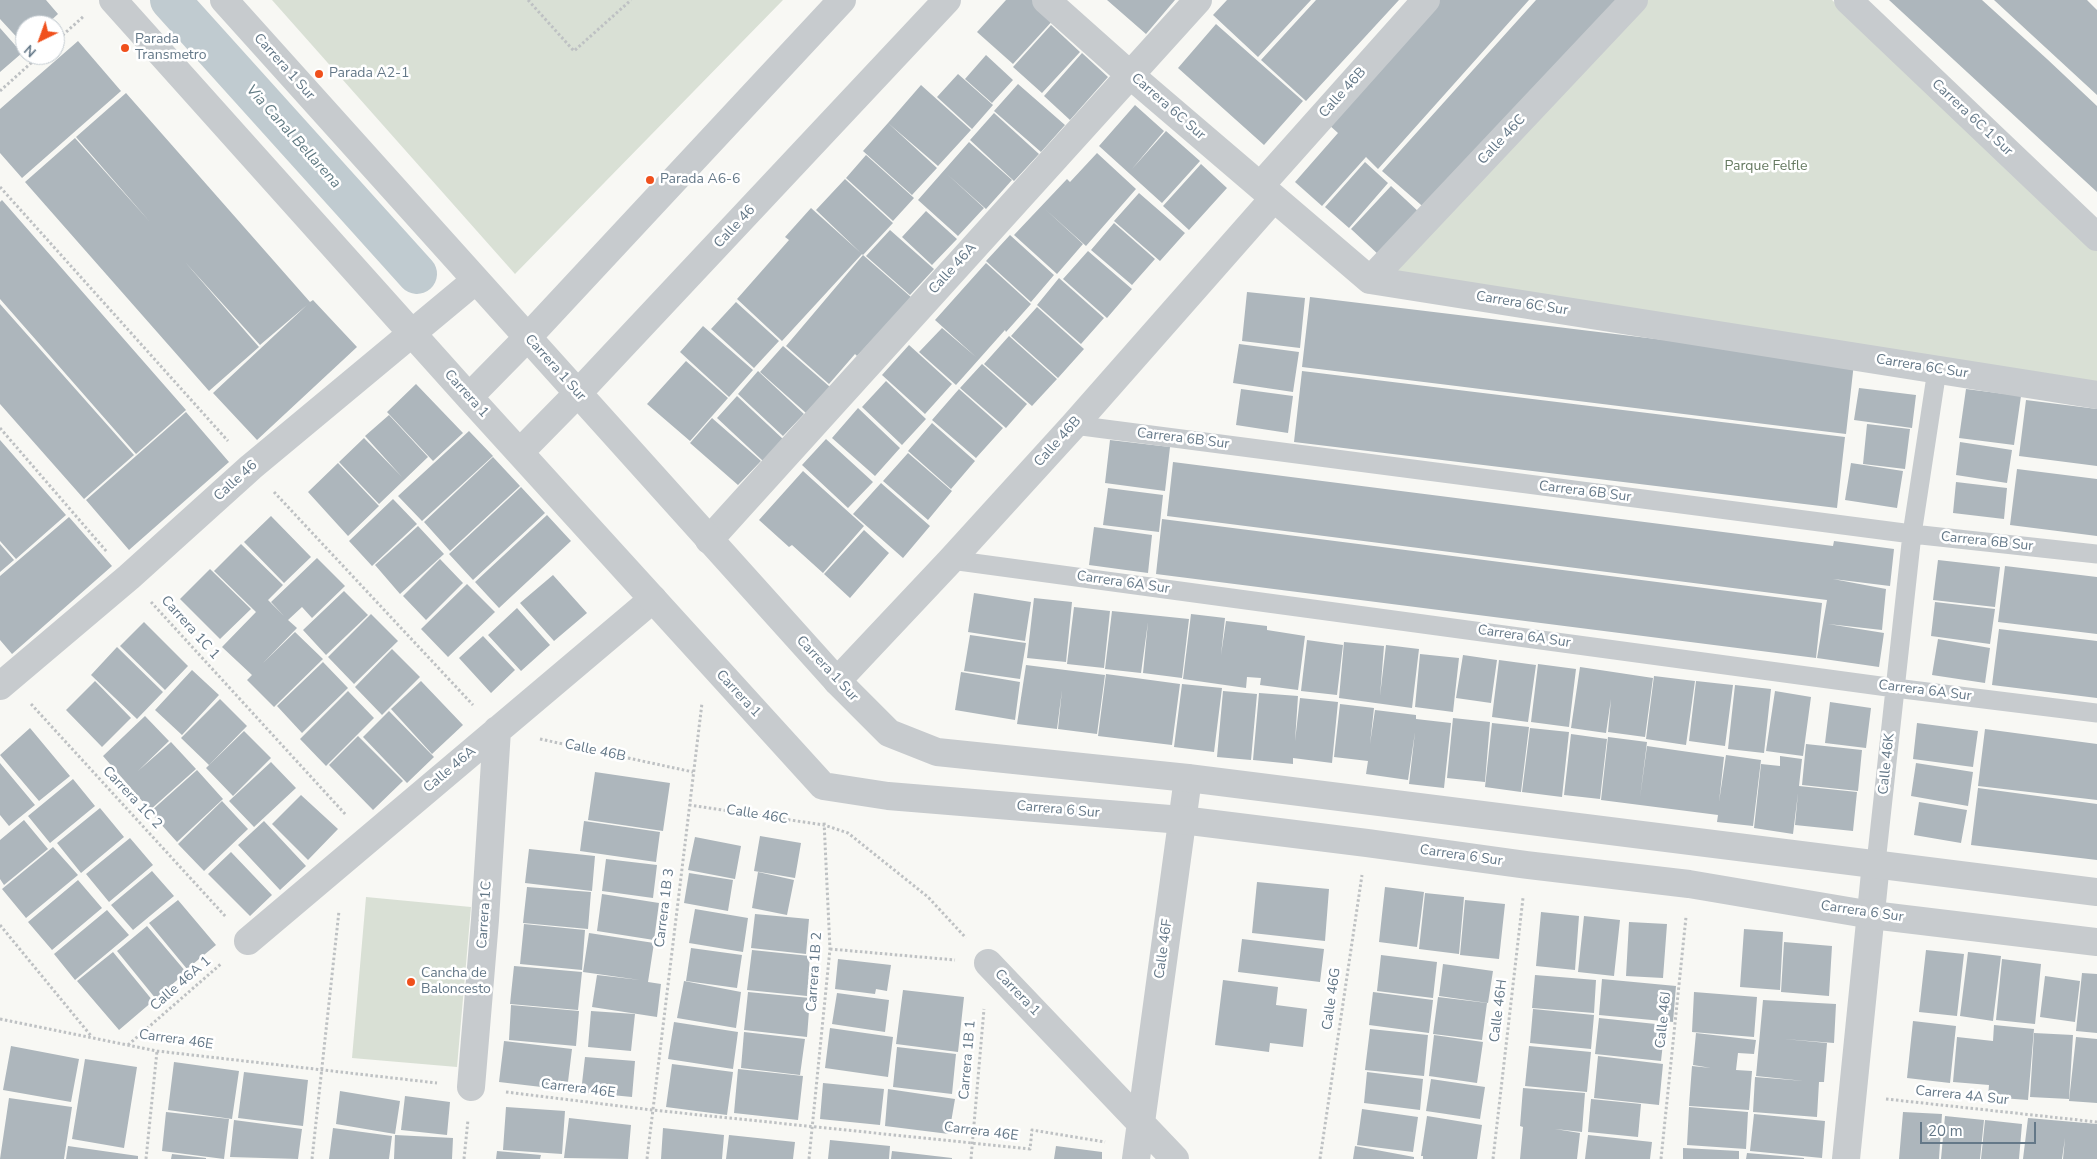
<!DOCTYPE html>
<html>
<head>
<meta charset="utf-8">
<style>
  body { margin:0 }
  #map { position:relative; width:2097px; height:1159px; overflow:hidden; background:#f8f8f4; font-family:"Nunito Sans",sans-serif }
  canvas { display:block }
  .north { position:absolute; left:15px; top:15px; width:50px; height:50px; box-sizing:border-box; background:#fff; border:1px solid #c1c9cf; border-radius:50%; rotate:222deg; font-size:14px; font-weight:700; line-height:20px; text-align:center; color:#647888 }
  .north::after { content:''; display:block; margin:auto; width:18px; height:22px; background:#f0501c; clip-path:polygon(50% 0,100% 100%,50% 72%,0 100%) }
  .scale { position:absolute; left:1920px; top:1122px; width:116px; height:22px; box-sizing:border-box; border:2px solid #647888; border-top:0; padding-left:6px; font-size:15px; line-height:18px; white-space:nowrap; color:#647888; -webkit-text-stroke:4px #fff; paint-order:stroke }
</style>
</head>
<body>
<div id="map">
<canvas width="2097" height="1159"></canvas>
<div class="north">N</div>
<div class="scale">20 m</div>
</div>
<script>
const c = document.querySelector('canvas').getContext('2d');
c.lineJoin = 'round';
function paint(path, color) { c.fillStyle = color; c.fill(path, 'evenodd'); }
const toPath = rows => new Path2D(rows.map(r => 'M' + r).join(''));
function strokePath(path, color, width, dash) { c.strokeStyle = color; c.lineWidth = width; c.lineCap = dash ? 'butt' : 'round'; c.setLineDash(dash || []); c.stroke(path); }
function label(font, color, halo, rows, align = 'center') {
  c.font = font + ' "Nunito Sans",sans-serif'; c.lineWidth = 5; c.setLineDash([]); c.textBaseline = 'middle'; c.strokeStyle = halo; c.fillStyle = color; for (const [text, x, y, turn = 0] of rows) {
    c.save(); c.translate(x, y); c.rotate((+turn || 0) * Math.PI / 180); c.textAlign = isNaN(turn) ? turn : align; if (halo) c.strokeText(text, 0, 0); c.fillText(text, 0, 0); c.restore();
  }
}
const green = toPath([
  [272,0,783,0,515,274],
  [1638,0,1832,0,2097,247,2097,385,1380,277],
  [366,897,471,907,457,1067,352,1058]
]);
const canal = toPath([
  [170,0,417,274]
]);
const building = toPath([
  [0,0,46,0,58,14,46,25,25,25,24,45,0,19],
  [1006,0,1035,0,1055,18,1013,64,977,32],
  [1107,0,1175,0,1146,34],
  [1227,0,1311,0,1258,57,1213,15],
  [1316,0,1399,0,1306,101,1261,60],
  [1439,0,1529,0,1378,169,1366,157,1322,206,1295,182,1338,133,1328,124],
  [1536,0,1625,0,1428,211,1382,171],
  [1889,0,1982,0,2047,59,2097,106,2097,192],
  [1994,0,2087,0,2097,10,2097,95],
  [1216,24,1303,101,1264,145,1178,68],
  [1051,25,1080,52,1042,93,1013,67],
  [0,28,22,53,0,72],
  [78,41,121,91,22,178,0,153,0,109],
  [1082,53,1108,77,1070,120,1044,96],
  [986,55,1013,80,992,103,965,79],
  [958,74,993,105,972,129,937,97],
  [1018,84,1065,125,1041,152,994,111],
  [921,85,971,130,938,166,888,123],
  [126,93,310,302,313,300,357,347,257,440,213,393,307,305,260,345,185,262,259,347,209,391,25,182,75,138,150,222,76,137],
  [1135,105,1164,131,1132,169,1166,131,1200,161,1162,203,1099,146],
  [994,113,1039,154,1014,181,970,140],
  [888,123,937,168,912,195,863,151],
  [969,142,1012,180,986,209,947,174,984,208,958,236,918,200],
  [1097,153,1136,189,1086,246,1045,209,1083,244,1057,274,1014,235,1067,179,1070,182],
  [866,155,914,198,893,221,846,178],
  [1365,162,1388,183,1349,228,1325,207],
  [1201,164,1227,188,1189,230,1163,206],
  [845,179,893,223,863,255,816,210],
  [1391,186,1420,213,1380,256,1351,229],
  [1139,193,1185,233,1160,261,1114,221],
  [2,200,186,410,136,454,0,299,0,202],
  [811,208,862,254,782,341,737,299,789,240,785,237],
  [926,211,957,239,932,265,902,237],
  [1114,223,1155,259,1132,285,1091,250],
  [890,230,934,269,910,295,866,256],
  [1010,235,1054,275,1031,302,986,261],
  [1088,251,1132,289,1107,318,1063,279],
  [863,255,912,298,857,356,855,354,829,384,786,346],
  [986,263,1031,304,1006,332,1005,330,956,385,919,352,942,328,976,357,935,320],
  [1059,278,1104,318,1081,344,1037,305],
  [1247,292,1305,298,1300,348,1242,341],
  [1310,297,1854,363,1846,434,1302,367],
  [736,302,779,341,754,368,711,329],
  [0,304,134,455,84,499,0,404],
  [1037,307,1084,349,1058,378,1011,336],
  [703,326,753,370,729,397,680,352],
  [1009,336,1057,379,1032,406,984,364],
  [1239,344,1299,352,1293,392,1233,383],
  [909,345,952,384,925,414,882,375],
  [783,346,830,387,806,413,760,372],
  [686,361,728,398,690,441,647,404],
  [982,364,1027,404,1006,428,960,388],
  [758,371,804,414,783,436,738,394],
  [1302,371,1845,437,1837,508,1294,442],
  [886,381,926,419,902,445,862,407],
  [416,384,463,433,433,461,387,412],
  [1859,388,1916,395,1912,428,1854,420],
  [959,389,1003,428,976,458,932,420],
  [1241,389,1293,396,1288,433,1236,425],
  [1966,389,2021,396,2014,445,1959,438],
  [737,396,783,439,763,461,717,418],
  [2026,400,2097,409,2097,466,2019,456],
  [858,408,900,448,875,476,832,438],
  [186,412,229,462,129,550,86,500],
  [389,415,428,457,379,504,339,462,364,438,402,477,365,436],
  [712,418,761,461,738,485,690,443],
  [932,423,975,461,951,489,908,451],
  [1867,424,1910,429,1905,469,1863,464],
  [469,431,493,456,422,521,398,496],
  [826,439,873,482,848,508,802,465],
  [0,440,66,515,16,559,0,541],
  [1110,440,1170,447,1165,491,1105,483],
  [1960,442,2012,450,2007,483,1956,475],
  [908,453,952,491,928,520,883,481],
  [493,457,520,486,450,551,424,522],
  [1173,462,1833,546,1834,541,1894,549,1890,586,1833,579,1886,589,1882,630,1828,624,1884,633,1879,667,1817,658,1827,600,1167,516],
  [338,463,379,506,348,536,308,492],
  [1851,463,1903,471,1897,508,1845,500],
  [2017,469,2097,479,2097,536,2010,525],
  [803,471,864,526,823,573,792,545,789,547,759,520],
  [1956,482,2007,488,2004,519,1953,513],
  [881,483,930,526,903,558,853,514],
  [521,487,545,513,473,580,449,554],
  [1108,488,1163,495,1159,532,1103,525],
  [393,499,417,524,372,566,349,541],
  [547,515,571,541,499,608,475,582],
  [271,516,311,557,284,583,244,542],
  [69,517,112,566,12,654,0,640,0,576],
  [1162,519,1822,603,1816,658,1156,574],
  [418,526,444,554,400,594,375,565],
  [1094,527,1152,535,1148,573,1089,565],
  [864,530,889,553,850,598,824,574],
  [0,544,14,560,0,572],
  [241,544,283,585,268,600,284,616,271,602,317,558,345,586,312,618,302,607,288,620,297,628,263,663,295,632,323,659,274,707,247,680,252,675,222,647,256,612,214,571],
  [440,559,463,583,426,620,403,596],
  [1938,560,2000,567,1995,607,1933,600],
  [2005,566,2097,577,2097,634,1998,622],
  [210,569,251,609,220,639,180,599],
  [553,575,587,613,554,641,520,603],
  [467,584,495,612,448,657,421,629],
  [344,591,368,615,326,655,303,630],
  [974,593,1031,602,1025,641,968,632],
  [1034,598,1072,602,1066,662,1027,658],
  [1935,602,1995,609,1990,644,1931,636],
  [1074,607,1110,611,1104,668,1067,664],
  [517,608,550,645,521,671,488,635],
  [1112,611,1189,619,1182,678,1143,673,1148,622,1141,673,1105,669],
  [371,614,398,641,354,684,328,657],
  [1191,614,1225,618,1221,655,1226,621,1267,626,1267,630,1305,636,1298,690,1260,685,1261,678,1247,677,1246,688,1183,679],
  [144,622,188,666,165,690,120,646],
  [1999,629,2097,641,2097,698,1992,685],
  [970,635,1026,643,1020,679,964,671],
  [483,636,515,670,491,693,459,658],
  [1938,639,1990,648,1985,683,1932,675],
  [1307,640,1343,645,1337,695,1301,691],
  [1344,642,1384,646,1380,696,1386,645,1419,649,1412,708,1339,698],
  [117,647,163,692,137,719,91,675],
  [392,649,420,677,382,715,355,687],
  [1420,654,1459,658,1453,712,1415,707],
  [1463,655,1497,660,1491,703,1456,698],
  [1499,660,1536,665,1528,722,1492,717],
  [323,662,348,688,302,733,277,706],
  [1538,664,1576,669,1569,727,1531,722],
  [1026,665,1105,675,1097,734,1058,729,1062,690,1057,729,1017,724],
  [1580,667,1653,678,1645,737,1608,732,1611,699,1606,733,1571,728],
  [192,670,219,695,182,735,155,710],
  [961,672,1020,682,1015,720,955,710],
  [1106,674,1180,684,1172,745,1098,736],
  [1654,676,1695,681,1686,745,1646,739],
  [95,681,131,718,102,747,66,710],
  [421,681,463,725,432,754,391,709],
  [1696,681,1733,685,1725,746,1689,741],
  [1182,684,1222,688,1214,752,1174,747],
  [1735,685,1771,689,1764,753,1728,749],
  [348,691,374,718,326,766,300,739],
  [1223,691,1257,694,1251,760,1217,757],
  [1775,691,1811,697,1803,756,1766,751],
  [1259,693,1298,696,1295,741,1300,698,1338,702,1332,763,1293,758,1293,764,1253,760],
  [220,699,247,726,209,765,181,738],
  [1830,702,1871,708,1866,748,1825,743],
  [1340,704,1374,708,1370,744,1375,710,1416,715,1416,719,1451,723,1444,788,1409,784,1415,732,1408,780,1366,774,1368,761,1334,757],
  [389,711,434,757,407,783,363,737],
  [145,716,169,741,138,771,171,742,196,769,150,810,103,756],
  [1453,718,1490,722,1485,782,1447,778],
  [1492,723,1529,727,1521,792,1485,787],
  [1917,723,1978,731,1973,767,1913,759],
  [30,728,70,776,39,801,0,755],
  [1530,728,1569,732,1562,797,1522,792],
  [1985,729,2097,744,2097,800,1978,786],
  [244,731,271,758,233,796,206,768],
  [1571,734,1607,739,1600,799,1564,795],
  [358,736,403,781,373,810,329,765],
  [1608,737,1647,742,1640,798,1647,746,1724,757,1719,802,1726,755,1761,760,1753,826,1717,822,1718,815,1601,800],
  [1806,744,1862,750,1858,791,1802,785],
  [1780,756,1802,759,1799,786,1857,792,1853,831,1795,825,1798,793,1793,834,1754,828,1761,764,1780,766],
  [271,762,296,788,254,827,229,801],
  [0,763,35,805,9,826,0,815],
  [1916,763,1973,772,1968,806,1911,796],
  [197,770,223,799,177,842,150,812],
  [595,772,670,783,663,831,588,820],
  [73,779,95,806,50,843,28,816],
  [1978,788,2097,804,2097,860,1971,845],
  [301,795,338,829,308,860,272,824],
  [222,801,248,829,204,871,178,844],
  [1919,802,1967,810,1961,843,1914,835],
  [100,808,124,837,81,873,57,843],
  [24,820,48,849,4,885,0,879,0,840],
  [264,821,306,866,280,890,238,845],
  [584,821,660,832,656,862,580,851],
  [760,836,801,843,795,878,754,871],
  [695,837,741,846,735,879,688,870],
  [130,838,153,865,109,902,86,874],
  [53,847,78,875,26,918,2,889],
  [529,849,595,856,592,891,525,883],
  [231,852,272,895,250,916,208,874],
  [606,859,657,865,653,898,602,891],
  [152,871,174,896,133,930,111,905],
  [758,872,794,880,787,915,752,908],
  [689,873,733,880,728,911,684,903],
  [78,880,102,908,52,950,28,922],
  [1257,882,1329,889,1325,941,1252,933],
  [527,887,591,892,588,929,523,923],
  [1385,887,1424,892,1417,947,1379,942],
  [1425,893,1464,897,1459,954,1419,949],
  [602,894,659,903,654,940,597,931],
  [178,900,216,945,187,969,149,923],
  [1465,900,1505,904,1499,959,1460,955],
  [695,909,748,918,743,952,689,943],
  [107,910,129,935,75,980,54,954],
  [1541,912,1579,916,1575,970,1536,966],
  [755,914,809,919,806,954,751,948],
  [1584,916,1620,920,1614,976,1578,972],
  [1629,922,1667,924,1663,978,1626,976],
  [524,924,585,930,582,970,520,964],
  [147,926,186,972,156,999,117,951],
  [1744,929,1783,932,1780,990,1740,987],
  [589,933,654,943,648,982,661,984,657,1017,592,1007,597,975,640,980,583,972],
  [1242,939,1324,949,1320,982,1238,972],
  [1784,942,1832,946,1829,996,1781,992],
  [691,948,742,955,737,988,686,981],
  [752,950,810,956,807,996,747,990],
  [1926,950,1964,954,1957,1016,1919,1012],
  [113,952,153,1001,119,1030,77,981],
  [1968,952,2001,956,1993,1021,1960,1016],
  [1381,955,1437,962,1433,998,1377,991],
  [838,959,891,965,887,991,876,989,875,994,835,989],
  [2002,959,2041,964,2035,1024,1996,1020],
  [1443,964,1493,971,1488,1003,1439,996],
  [514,966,582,972,578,1010,510,1004],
  [2082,973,2097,974,2097,1033,2076,1031],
  [1535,975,1596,980,1594,1013,1532,1008],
  [2045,976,2080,981,2075,1022,2040,1017],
  [1602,979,1676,986,1673,1022,1599,1015],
  [1223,980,1278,987,1276,1005,1307,1009,1303,1047,1270,1043,1269,1052,1215,1045],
  [684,981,741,992,736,1028,677,1018],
  [903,990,964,997,958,1052,896,1044],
  [748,992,810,998,807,1037,744,1030],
  [1373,992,1433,1000,1429,1033,1369,1025],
  [1694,992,1757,997,1754,1037,1692,1032],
  [837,993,889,1000,885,1032,832,1024],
  [1438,997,1487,1003,1482,1040,1433,1034],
  [1763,1000,1836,1004,1834,1043,1784,1039,1827,1043,1824,1082,1819,1082,1817,1117,1753,1112,1755,1077,1804,1081,1756,1076],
  [511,1005,579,1011,576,1046,509,1040],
  [1533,1009,1594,1015,1591,1049,1530,1043],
  [591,1011,635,1014,631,1051,588,1047],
  [1599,1018,1665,1025,1661,1061,1595,1054],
  [1913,1021,1956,1026,1950,1083,1907,1078],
  [674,1022,738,1032,733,1069,668,1059],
  [1994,1025,2034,1029,2028,1100,1988,1097,1989,1085,1953,1082,1957,1037,1993,1041],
  [830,1028,893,1037,888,1077,825,1068],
  [1370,1029,1428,1035,1424,1076,1365,1070],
  [744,1032,805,1039,800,1075,741,1068],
  [1696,1033,1756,1040,1754,1054,1738,1053,1736,1070,1752,1071,1749,1110,1689,1106,1692,1066,1711,1068,1693,1065],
  [2034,1033,2073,1035,2069,1099,2030,1097],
  [1434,1035,1483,1042,1477,1083,1429,1076],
  [2076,1037,2097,1039,2097,1103,2069,1101],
  [504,1041,572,1049,567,1090,499,1082],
  [11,1046,79,1059,71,1102,3,1090],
  [1529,1046,1591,1052,1587,1092,1525,1086],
  [897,1047,956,1054,952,1094,893,1087],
  [1598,1056,1663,1064,1659,1105,1594,1098],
  [585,1057,635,1061,632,1097,581,1092],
  [85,1059,137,1067,124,1148,72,1139],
  [174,1062,239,1071,232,1119,168,1110],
  [672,1064,733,1072,727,1115,666,1107],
  [738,1069,803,1076,798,1120,734,1113],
  [244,1072,308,1080,303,1126,238,1118],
  [1367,1072,1423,1079,1420,1110,1364,1103],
  [1431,1079,1485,1087,1480,1119,1426,1111],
  [823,1083,884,1089,880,1125,820,1119],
  [1523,1088,1585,1093,1582,1132,1555,1129,1580,1133,1577,1159,1520,1159,1523,1127,1520,1126],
  [888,1089,955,1099,949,1134,885,1126],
  [340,1091,400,1101,395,1134,336,1124],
  [405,1096,450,1102,447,1135,401,1130],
  [9,1098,72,1107,64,1159,0,1159],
  [1591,1099,1641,1104,1638,1137,1588,1132],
  [506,1107,565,1111,562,1154,503,1150],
  [1689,1107,1748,1112,1746,1149,1687,1145],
  [1362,1109,1418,1117,1413,1152,1357,1145],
  [166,1112,229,1119,224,1159,162,1151],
  [1903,1112,1942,1114,1939,1159,1899,1159],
  [1754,1114,1825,1121,1822,1158,1750,1151],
  [1427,1116,1482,1125,1477,1159,1423,1159,1423,1156,1421,1156],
  [1945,1116,1984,1120,1980,1159,1941,1159],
  [569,1118,631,1125,628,1159,564,1158],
  [2028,1118,2097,1124,2097,1159,2063,1159,2065,1138,2062,1159,2023,1159],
  [234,1120,302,1129,298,1159,230,1157],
  [1985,1120,2022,1124,2019,1159,1981,1159],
  [333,1128,392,1136,389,1159,329,1159],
  [663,1128,724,1135,722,1159,661,1159],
  [395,1135,453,1138,452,1159,394,1159],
  [729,1135,795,1142,793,1159,726,1159],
  [1588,1135,1652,1142,1650,1159,1585,1159],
  [830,1140,890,1146,889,1159,828,1159],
  [68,1146,138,1156,138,1159,66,1159],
  [1056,1146,1102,1152,1102,1159,1054,1159],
  [1355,1146,1414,1157,1414,1159,1353,1159],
  [1683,1148,1739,1151,1739,1159,1683,1159],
  [497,1151,541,1155,540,1159,496,1159],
  [892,1151,952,1158,952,1159,891,1159],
  [1747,1153,1804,1158,1804,1159,1746,1159],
  [172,1154,206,1158,206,1159,171,1159]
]);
const path = toPath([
  [528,0,574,51,631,0],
  [55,42,84,16],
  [0,91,40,55],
  [0,187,228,441],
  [0,428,107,552],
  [274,492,473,705],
  [151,602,346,815],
  [31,704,226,917],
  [540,739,693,772],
  [689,805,824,825,848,833,928,897,966,938],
  [0,925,92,1037],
  [830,949,955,960],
  [0,1019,157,1051,437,1083],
  [128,1045,222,963],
  [506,1092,652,1110,1030,1149,1032,1130,1105,1142],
  [1886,1099,2097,1122],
  [146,1159,157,1051],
  [312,1159,339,911],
  [464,1159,468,1120],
  [647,1159,702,703],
  [809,1159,830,949,824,821],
  [971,1159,984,1009],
  [1320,1159,1362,875],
  [1493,1159,1523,898],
  [1661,1159,1686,917]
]);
const service = toPath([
  [1074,425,1912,534,2097,554],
  [951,560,1895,688,2097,713],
  [1876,863,1912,534,1937,370]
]);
const minor = toPath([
  [1046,0,1129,74,1370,280,2097,395],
  [1848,0,2097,237],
  [1260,186,1426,0],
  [1370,280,1634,0],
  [709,540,1198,0],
  [837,681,951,560,1074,425,1274,198],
  [248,941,653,599],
  [988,963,1175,1159],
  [471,1087,485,920,497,730],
  [1136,1159,1188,778],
  [1846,1159,1876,863]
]);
const tertiary = toPath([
  [113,0,469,397,823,786,888,796,1182,820,1367,843,1527,865,1689,884,1872,915,2097,942],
  [224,0,837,681,889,733,937,752,1188,778,2097,892],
  [469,397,527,338,842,0],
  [520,452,578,393,947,0],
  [0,686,129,577,251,467,476,280]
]);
const markers = [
  [125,48,5,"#f0501c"],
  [319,74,5,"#f0501c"],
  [650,180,5,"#f0501c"],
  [411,982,5,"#f0501c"]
];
const poiNames = [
  ["Parada",135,40],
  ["Transmetro",135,56],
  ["Parada A2-1",329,74],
  ["Parada A6-6",660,180],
  ["Cancha de",421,974],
  ["Baloncesto",421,990]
];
const streetNames = [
  ["Carrera 1 Sur",284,67,48],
  ["Calle 46B",1343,93,-48],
  ["Carrera 6C Sur",1168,107,41],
  ["Carrera 6C 1 Sur",1972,118,43],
  ["Calle 46C",1502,140,-47],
  ["Calle 46",735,227,-47],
  ["Calle 46A",953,269,-48],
  ["Carrera 6C Sur",1522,304,9],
  ["Carrera 6C Sur",1922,367,9],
  ["Carrera 1 Sur",555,368,48],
  ["Carrera 1",466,394,48],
  ["Carrera 6B Sur",1183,439,7],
  ["Calle 46B",1058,442,-48],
  ["Calle 46",236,481,-42],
  ["Carrera 6B Sur",1585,492,7],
  ["Carrera 6B Sur",1987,542,6],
  ["Carrera 6A Sur",1123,583,8],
  ["Carrera 1C 1",190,628,48],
  ["Carrera 6A Sur",1524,637,8],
  ["Carrera 1 Sur",827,669,47],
  ["Carrera 6A Sur",1925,691,7],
  ["Carrera 1",738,694,47],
  ["Calle 46B",595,751,12],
  ["Calle 46K",1887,764,-84],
  ["Calle 46A",450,770,-40],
  ["Carrera 1C 2",132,798,47],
  ["Carrera 6 Sur",1058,810,5],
  ["Calle 46C",757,815,9],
  ["Carrera 6 Sur",1461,856,8],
  ["Carrera 1B 3",665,908,-83],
  ["Carrera 6 Sur",1862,912,8],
  ["Carrera 1C",485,915,-86],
  ["Calle 46F",1164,949,-82],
  ["Carrera 1B 2",815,972,-86],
  ["Calle 46A 1",181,984,-41],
  ["Carrera 1",1017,993,46],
  ["Calle 46G",1332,999,-82],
  ["Calle 46H",1499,1011,-83],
  ["Calle 46J",1664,1020,-84],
  ["Carrera 46E",176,1040,8],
  ["Carrera 1B 1",968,1060,-85],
  ["Carrera 46E",578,1089,7],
  ["Carrera 4A Sur",1962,1096,6],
  ["Carrera 46E",981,1132,7]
];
const parkNames = [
  ["Parque Felfle",1766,167]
];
const waterNames = [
  ["Via Canal Bellarena",293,137,48]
];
paint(green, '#d9e0d5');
strokePath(canal, '#c0cbd0', 40);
paint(building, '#adb6bc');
strokePath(path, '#bec1c3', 3, [2.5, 2.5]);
strokePath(service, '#c7cbce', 19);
strokePath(minor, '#c7cbce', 28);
strokePath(tertiary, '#c7cbce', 28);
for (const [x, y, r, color] of markers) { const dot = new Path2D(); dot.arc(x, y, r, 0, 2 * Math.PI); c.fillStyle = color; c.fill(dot); strokePath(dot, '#fff', 2); }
label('14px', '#647888', '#fff', poiNames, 'left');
label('14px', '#647888', '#fff', streetNames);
label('14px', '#657960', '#fff', parkNames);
label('italic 15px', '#607a83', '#fff', waterNames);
</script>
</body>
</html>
